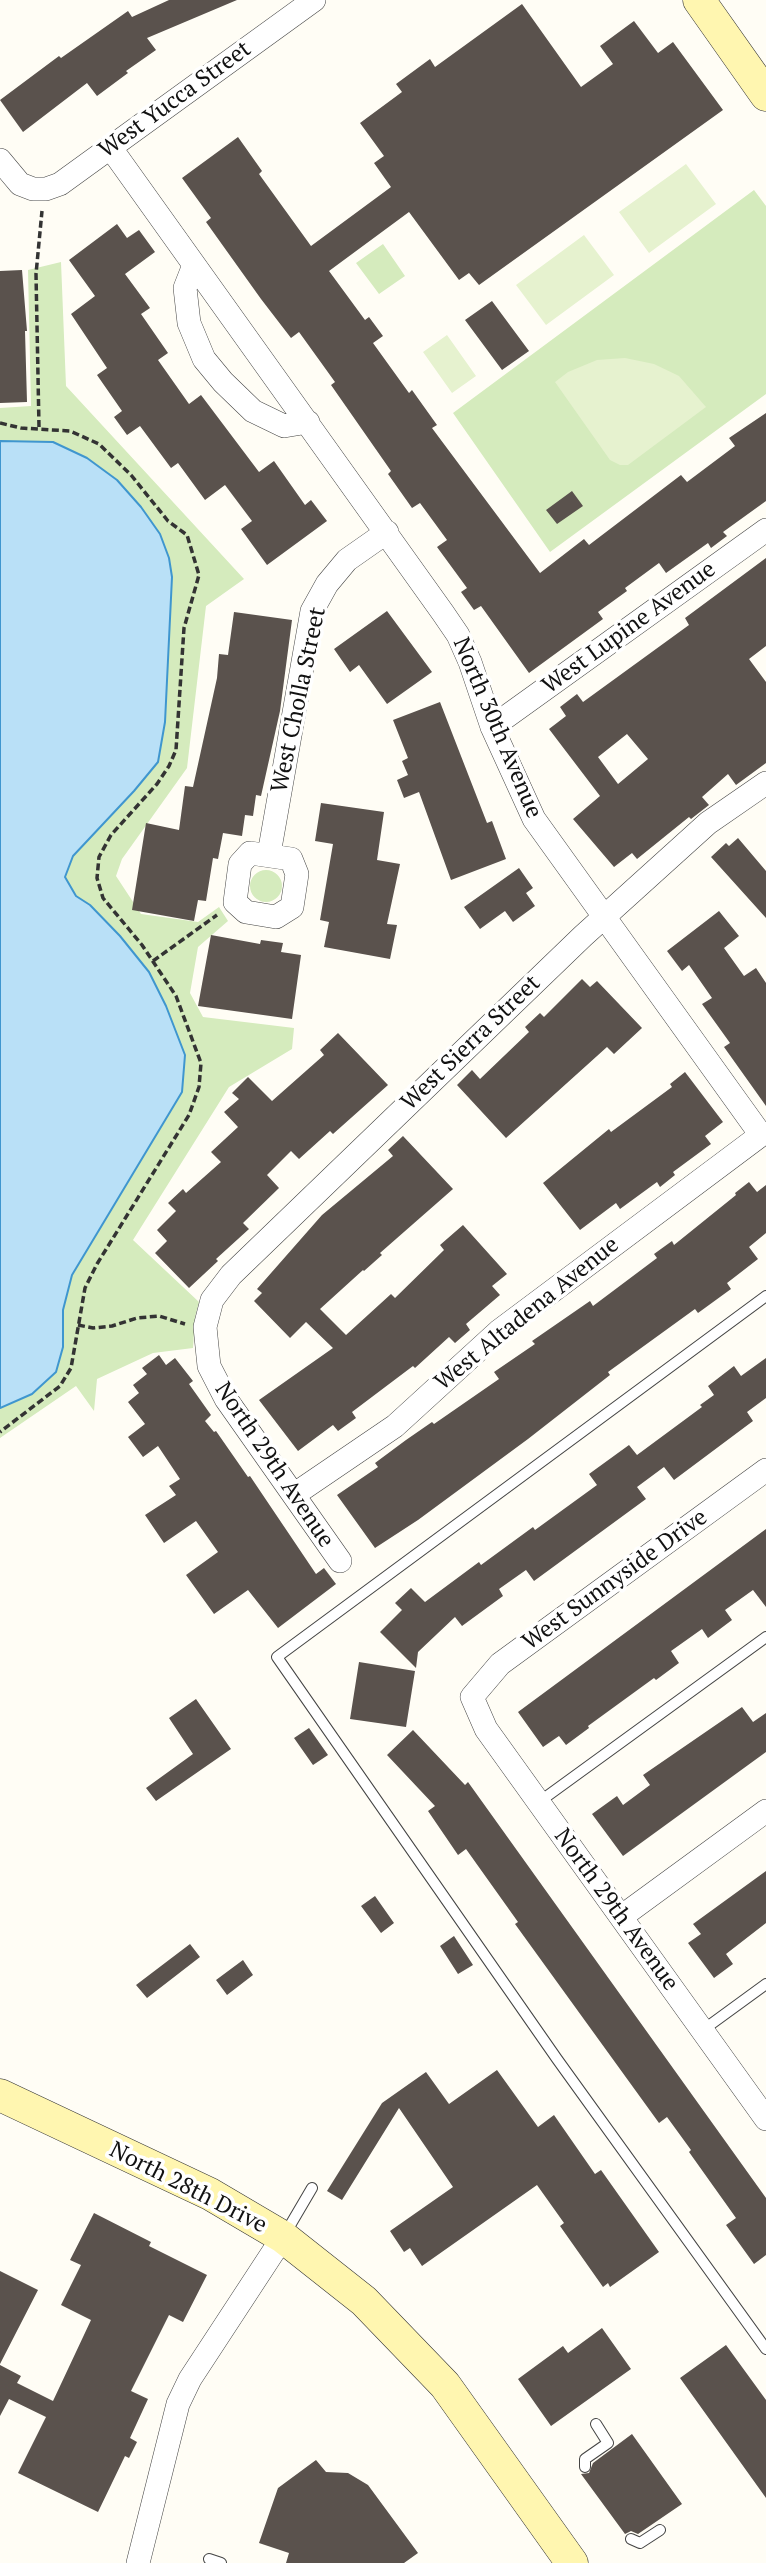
<!DOCTYPE html>
<html>
<head>
<meta charset="utf-8">
<style>
  body { margin:0 }
  canvas { display:block; background:#fffdf5 }
</style>
</head>
<body>
<canvas width="766" height="2563"></canvas>
<script>
const c = document.querySelector('canvas').getContext('2d');
c.lineJoin = 'round';
function paint(path, color) { c.fillStyle = color; c.fill(path, 'evenodd'); }
const toPath = rows => new Path2D(rows.map(r => 'M' + r).join(''));
function strokePath(path, color, width, dash) { c.strokeStyle = color; c.lineWidth = width; c.lineCap = dash ? 'butt' : 'round'; c.setLineDash(dash || []); c.stroke(path); }
function label(font, color, halo, rows, align = 'center') {
  c.font = font + ' "PT Serif",serif'; c.lineWidth = 7; c.setLineDash([]); c.textBaseline = 'middle'; c.strokeStyle = halo; c.fillStyle = color; for (const [text, x, y, turn = 0] of rows) {
    c.save(); c.translate(x, y); c.rotate((+turn || 0) * Math.PI / 180); c.textAlign = isNaN(turn) ? turn : align; if (halo) c.strokeText(text, 0, 0); c.fillText(text, 0, 0); c.restore();
  }
}
const green = toPath([
  [754,190,766,206,766,394,550,552,453,413],
  [383,244,405,276,379,294,356,263],
  [61,262,66,386,244,579,206,606,187,768,122,859,116,876,141,914,198,922,219,907,228,921,198,947,190,993,203,1017,294,1028,292,1049,229,1087,133,1240,199,1302,195,1317,193,1348,153,1353,97,1379,94,1411,76,1386,0,1438,0,408,31,406,28,270],
  '250 886a16 16 0 1 1 32 0a16 16 0 1 1-32 0Z'
]);
const pitch = toPath([
  [686,164,716,204,649,253,619,212],
  [584,235,614,275,546,325,516,285],
  [447,335,476,376,452,393,423,352],
  [625,358,654,364,679,376,706,407,628,465,620,465,610,460,555,382,568,372,597,360]
]);
const water = toPath([
  [0,441,53,442,87,458,117,480,141,507,160,534,169,558,172,577,165,722,158,762,134,791,73,856,65,877,76,896,90,905,120,936,149,972,166,1006,185,1055,182,1092,72,1275,63,1310,63,1347,56,1372,32,1394,0,1408,0,441]
]);
const building = toPath([
  [169,0,237,0,147,38,156,50,126,71,128,73,97,96,87,83,23,132,0,100,59,56,61,58,128,11,132,17],
  [522,4,581,87,613,64,600,46,634,21,658,53,673,42,723,110,479,285,469,273,459,280,409,212,329,271,365,320,369,317,383,336,373,343,409,393,412,390,437,425,432,428,540,573,584,539,589,545,681,475,687,482,735,446,729,438,766,413,766,501,723,532,727,536,711,548,708,543,666,573,659,563,625,588,627,591,598,612,603,619,529,673,481,606,474,610,461,592,467,588,437,547,447,540,420,503,412,508,388,474,391,471,331,385,335,382,299,332,291,338,261,299,206,222,211,218,182,178,238,137,262,171,259,174,311,246,391,187,374,163,384,156,360,123,402,92,396,84,430,59,435,67],
  [117,224,127,238,139,230,155,252,125,274,150,308,141,314,168,353,158,360,189,404,201,395,259,472,274,461,305,505,311,500,327,521,267,565,241,529,252,521,225,485,205,500,178,463,171,468,140,426,127,435,114,417,122,411,97,375,107,368,71,314,95,296,69,260],
  [22,270,27,331,25,331,27,402,0,403,0,271],
  [492,301,529,351,502,370,465,320],
  [572,491,583,506,557,524,546,510],
  [766,558,766,646,749,659,766,682,766,763,736,785,728,774,702,797,709,805,691,819,689,817,637,859,632,853,614,867,573,819,600,796,549,729,566,716,560,707,577,694,583,702,689,625,685,618],
  [627,734,648,759,618,784,598,757],
  [387,611,432,672,387,704,359,665,350,672,334,649],
  [234,612,292,620,280,711,261,796,256,795,253,816,245,815,242,836,223,833,218,859,213,858,206,901,198,900,194,921,132,910,146,823,179,830,185,786,193,787,217,678,219,654,228,655],
  [440,702,487,823,492,821,506,859,451,880,419,792,404,798,397,780,408,775,402,761,408,758,393,720],
  [321,803,384,812,377,860,400,864,387,924,397,925,390,959,324,947,329,922,320,920,333,844,315,841],
  [738,838,766,871,766,918,711,857,726,843,729,846],
  [519,868,533,888,526,893,535,906,513,922,505,911,480,929,464,907],
  [719,911,739,936,724,948,744,976,756,968,766,983,766,1106,724,1047,730,1043,702,1004,712,998,689,965,682,971,667,951],
  [211,935,260,944,261,940,283,943,281,952,301,955,292,1019,198,1006],
  [582,979,590,987,597,981,642,1028,614,1054,607,1047,506,1138,457,1085,472,1070,480,1079,529,1032,525,1027,540,1013,544,1017],
  [338,1033,388,1085,333,1134,330,1131,299,1159,291,1151,267,1175,279,1188,243,1223,249,1229,216,1259,218,1261,189,1288,155,1253,167,1241,157,1230,176,1211,168,1203,183,1189,186,1193,221,1162,211,1152,238,1127,224,1112,239,1099,232,1093,248,1077,272,1101,324,1055,320,1050],
  [685,1072,723,1122,705,1136,711,1144,673,1172,675,1175,660,1187,657,1182,620,1209,616,1203,580,1230,543,1183,609,1129,611,1132,672,1087,670,1084],
  [403,1136,453,1189,380,1253,382,1255,364,1271,363,1270,320,1309,346,1335,391,1294,395,1298,444,1250,440,1245,463,1225,507,1274,492,1286,500,1295,466,1324,470,1330,455,1343,449,1337,415,1368,413,1366,352,1412,356,1418,338,1431,333,1425,298,1451,259,1400,333,1348,306,1322,290,1338,254,1301,262,1293,257,1289,322,1215,393,1156,388,1150],
  [749,1182,757,1192,766,1185,766,1233,749,1247,758,1259,727,1283,731,1289,698,1313,695,1309,608,1372,610,1375,528,1439,418,1520,375,1548,337,1495,378,1467,375,1463,406,1440,432,1422,434,1424,499,1379,494,1372,535,1344,532,1341,590,1301,593,1306,657,1258,654,1254,672,1241,674,1245,736,1195,735,1193],
  [159,1355,166,1365,175,1358,193,1381,189,1384,211,1415,205,1421,214,1432,216,1431,248,1477,250,1476,316,1574,324,1568,336,1584,278,1628,248,1590,214,1614,186,1575,218,1552,196,1521,164,1543,145,1515,176,1495,169,1486,180,1479,158,1446,143,1457,128,1437,145,1424,128,1402,139,1393,133,1385,147,1374,142,1368],
  [766,1358,766,1398,747,1412,753,1421,674,1480,664,1467,637,1487,646,1499,534,1581,526,1570,499,1589,503,1596,462,1626,455,1617,418,1652,416,1668,380,1632,402,1610,395,1603,411,1588,425,1602,479,1562,481,1565,533,1527,535,1530,597,1485,589,1474,629,1445,637,1455,702,1407,700,1405,714,1395,708,1386,734,1366,741,1376],
  [766,1529,766,1607,753,1590,725,1610,732,1620,708,1638,702,1629,671,1651,679,1663,656,1680,654,1678,588,1726,589,1728,566,1745,559,1736,543,1747,518,1712],
  [359,1662,415,1671,406,1727,350,1719],
  [196,1699,231,1749,156,1801,146,1788,193,1754,169,1718],
  [742,1707,753,1722,766,1713,766,1752,623,1856,592,1814,617,1796,623,1805,650,1785,643,1775],
  [309,1728,328,1755,313,1765,294,1738],
  [413,1730,465,1785,468,1782,766,2198,766,2255,754,2264,726,2225,736,2218,689,2152,691,2150,667,2117,659,2123,515,1924,518,1922,466,1849,458,1855,428,1811,435,1806,387,1755],
  [766,1871,766,1923,726,1954,733,1964,714,1978,688,1943,701,1934,693,1924],
  [375,1896,394,1923,381,1933,361,1906],
  [454,1936,473,1965,458,1974,440,1946],
  [190,1944,200,1957,147,1998,136,1985],
  [243,1960,253,1975,227,1995,216,1980],
  [497,2070,538,2127,554,2115,595,2174,601,2170,659,2252,610,2287,608,2283,603,2287,560,2226,564,2223,537,2185,422,2266,410,2248,404,2252,390,2231,453,2187,399,2108,342,2200,327,2191,382,2103,426,2072,449,2104],
  [94,2213,151,2242,149,2246,207,2275,183,2322,169,2315,131,2391,148,2399,130,2438,137,2442,129,2458,125,2456,98,2512,18,2473,46,2417,9,2399,0,2416,0,2365,21,2376,17,2383,53,2401,91,2320,61,2305,81,2265,70,2260],
  [0,2271,38,2290,0,2364],
  [602,2328,631,2369,551,2426,518,2379,563,2346,568,2353],
  [726,2345,766,2400,766,2498,680,2378],
  [632,2434,682,2504,638,2534,631,2531,625,2534,581,2474,589,2473,593,2463],
  [316,2460,326,2472,348,2473,368,2485,418,2553,404,2563,286,2563,289,2553,259,2543,278,2488]
]);
const path = toPath([
  [0,423,21,428,70,431,99,444,131,475,168,521,187,535,199,575,184,628,176,750,169,766,157,784,111,835,99,857,97,878,103,898,142,945,176,996,201,1063,199,1087,189,1115,97,1264,85,1288,71,1368,60,1386,0,1432],
  [39,427,36,274,42,211],
  [153,961,217,915],
  [78,1325,93,1328,112,1326,137,1318,159,1316,185,1324]
]);
const lane = toPath([
  [766,1296,277,1657,557,2059,766,2349],
  [539,1802,766,1637],
  [703,2030,766,1984],
  [285,2234,312,2188],
  [585,2467,585,2459,608,2443,596,2424],
  [631,2539,640,2543,660,2530],
  [209,2559,221,2563]
]);
const street = toPath([
  [110,147,443,613,458,635,470,662,492,727,534,819,761,1135,499,1331,395,1426,295,1494],
  [0,160,20,184,33,189,46,189,60,184,314,0],
  [194,265,185,288,189,323,204,359,223,382,253,411,284,426,308,422],
  [492,727,766,530],
  [250,853,291,859,297,874,292,907,276,917,246,912,235,902,240,864,250,853],
  [269,854,312,611,327,584,347,560,387,532],
  [766,1470,500,1664,472,1697,486,1729,766,2119],
  [340,1561,226,1399,209,1366,205,1327,212,1300,231,1275,583,936,708,823,766,783],
  [621,1917,766,1811],
  [138,2563,178,2404,190,2379,283,2237]
]);
const secondary = toPath([
  [699,0,766,95],
  [0,2095,210,2194,283,2237,364,2301,445,2385,572,2563]
]);
const streetNames = [
  ["West Yucca Street",175,100,-36],
  ["West Lupine Avenue",629,628,-36],
  ["West Cholla Street",299,700,-78],
  ["North 30th Avenue",497,728,67],
  ["West Sierra Street",471,1043,-44],
  ["West Altadena Avenue",527,1314,-39],
  ["North 29th Avenue",274,1465,56],
  ["West Sunnyside Drive",615,1580,-36],
  ["North 29th Avenue",616,1910,54],
  ["North 28th Drive",188,2188,27]
];
paint(green, '#d5ebbd');
paint(pitch, '#e6f2cf');
paint(water, '#b9e0f7');
strokePath(water, '#3f96cf', 2);
paint(building, '#5a524d');
strokePath(lane, '#444', 12);
strokePath(street, '#444', 24);
strokePath(secondary, '#333', 33);
strokePath(path, '#333', 3.5, [7, 3.5]);
strokePath(lane, '#fff', 10);
strokePath(street, '#fff', 23);
strokePath(secondary, '#fff6b0', 32);
label('23px', '#111', '#fff', streetNames);
</script>
</body>
</html>
